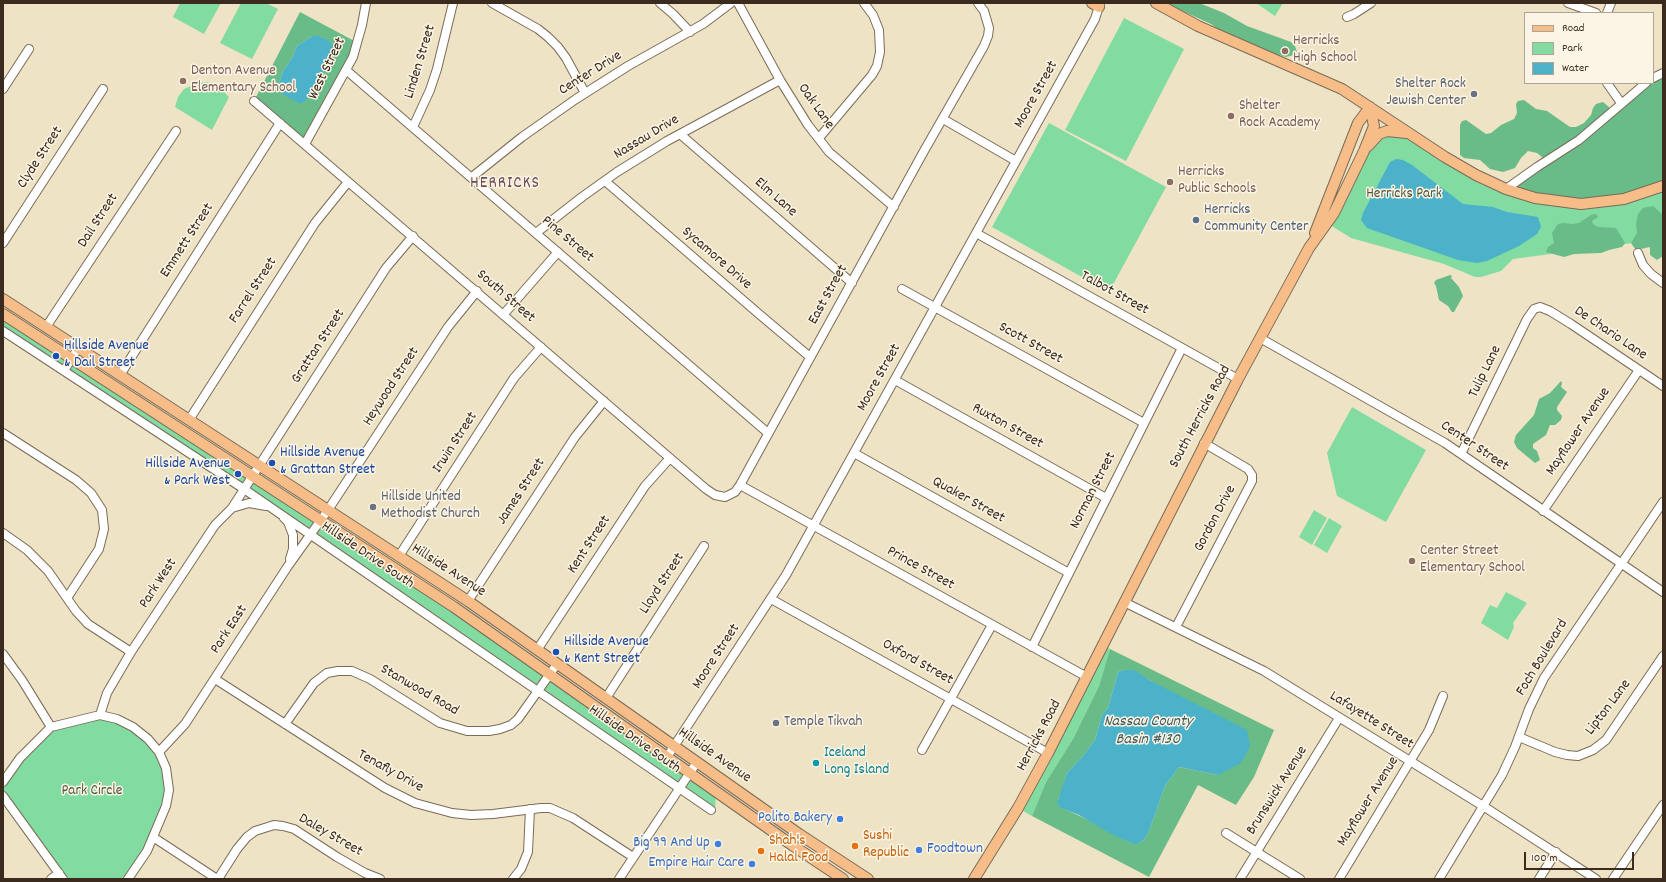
<!DOCTYPE html>
<html>
<head>
<meta charset="utf-8">
<style>
  body { margin:0 }
  #map { position:relative; width:1666px; height:882px; overflow:hidden; background:#eee4c5; font-family:Dekko,sans-serif }
  canvas { display:block }
  .frame { position:absolute; inset:0; border:4px solid #3b2a1e; pointer-events:none }
  .legend { position:absolute; left:1524px; top:12px; width:130px; height:72px; box-sizing:border-box; background:#fcf5e5; border:1px solid #afa495; margin:0; padding:5px 7px; list-style:none; font-size:12px; color:#3b2a1e }
  .legend li { display:flex; align-items:center; gap:8px; height:20px }
  .legend b { width:20px; border:1px solid #afa495 }
  .scale { position:absolute; left:1524px; top:852px; width:110px; height:18px; box-sizing:border-box; border:2px solid #3b2a1e; border-top:0; padding-left:5px; font-size:12px; line-height:14px; white-space:nowrap; color:#3b2a1e; -webkit-text-stroke:3px #fcf5e5; paint-order:stroke }
</style>
</head>
<body>
<div id="map">
<canvas width="1666" height="882"></canvas>
<div class="frame"></div>
<ul class="legend">
<li><b style="height:5px;background:#f7bd88"></b>Road</li>
<li><b style="height:11px;background:#82dba1"></b>Park</li>
<li><b style="height:11px;background:#4bb2ca"></b>Water</li>
</ul>
<div class="scale">100 m</div>
</div>
<script>
const c = document.querySelector('canvas').getContext('2d');
c.lineJoin = 'round';
function paint(path, color) { c.fillStyle = color; c.fill(path, 'evenodd'); }
const toPath = rows => new Path2D(rows.map(r => 'M' + r).join(''));
function strokePath(path, color, width, dash) { c.strokeStyle = color; c.lineWidth = width; c.lineCap = dash ? 'butt' : 'round'; c.setLineDash(dash || []); c.stroke(path); }
function label(font, color, halo, rows, align = 'center') {
  c.font = font + ' Dekko,sans-serif'; c.lineWidth = 3; c.setLineDash([]); c.textBaseline = 'middle'; c.strokeStyle = halo; c.fillStyle = color; for (const [text, x, y, turn = 0] of rows) {
    c.save(); c.translate(x, y); c.rotate((+turn || 0) * Math.PI / 180); c.textAlign = isNaN(turn) ? turn : align; if (halo) c.strokeText(text, 0, 0); c.fillText(text, 0, 0); c.restore();
  }
}
const green = toPath([
  [180,3,221,3,204,34,173,17],
  [241,3,266,3,278,9,252,59,220,43],
  [1256,3,1283,3,1275,16],
  [1124,18,1184,49,1126,161,1065,130],
  [208,82,218,86,229,97,212,130,175,107,178,97,184,89,198,83],
  [1049,123,1166,187,1109,292,992,227],
  [1395,131,1495,184,1663,186,1663,239,1513,259,1501,271,1481,277,1475,277,1444,264,1351,238,1327,223,1364,151,1379,134],
  [3,314,454,607,716,792,715,814,539,691,3,331],
  [1352,407,1426,450,1386,522,1337,496,1327,453],
  [1314,510,1327,518,1312,545,1299,537],
  [1329,518,1342,526,1327,553,1314,545],
  [1506,592,1527,603,1513,623,1514,627,1508,640,1481,623,1490,605,1497,608],
  [1103,645,1110,649,1099,686,1073,739,1046,782,1032,816,1018,808],
  [100,715,148,739,166,768,166,806,128,879,62,879,3,796,3,782,45,733]
]);
const forest = toPath([
  [1165,3,1199,3,1224,13,1247,26,1291,42,1295,46,1297,52,1294,55,1286,57,1256,48,1225,34,1211,24],
  [300,12,358,43,305,144,254,101],
  [312,36,319,36,332,44,332,53,320,79,308,98,278,86,283,71,292,58,297,46],
  [1663,73,1663,186,1601,202,1506,189,1543,163,1542,157,1537,153,1528,151,1521,158,1515,168,1503,172,1490,169,1480,160,1464,158,1460,155,1460,125,1462,121,1466,120,1486,134,1491,133,1501,125,1514,119,1517,113,1516,104,1518,101,1524,100,1536,109,1547,111,1570,127,1576,127,1584,123,1591,115,1593,108,1596,104,1603,102,1609,107,1608,114,1646,83,1653,83,1653,78],
  [1653,206,1663,215,1663,256,1657,260,1650,255,1650,247,1636,250,1631,243,1637,233,1636,224,1638,214,1643,208],
  [1596,214,1598,217,1592,221,1593,224,1598,227,1616,228,1625,243,1622,247,1609,250,1601,253,1574,254,1564,257,1546,252,1548,247,1554,243,1552,233,1558,224,1563,223,1572,224,1579,223,1591,215],
  [1450,275,1452,276,1451,278,1459,287,1463,296,1454,312,1452,312,1448,306,1439,300,1436,286,1434,283,1436,280],
  [1561,381,1562,383,1561,387,1567,392,1557,407,1557,410,1562,416,1561,420,1555,425,1550,425,1546,435,1533,444,1533,448,1537,451,1540,460,1535,463,1517,448,1514,442,1516,435,1534,415,1539,399,1550,393],
  [1110,649,1274,730,1254,777,1236,805,1198,785,1149,877,1032,816,1046,782,1073,739,1099,686],
  [1124,670,1133,670,1151,681,1218,775,1179,767,1165,786,1149,831,1144,840,1139,843,1062,808,1058,799,1061,793,1067,773,1083,756,1095,740,1102,715,1108,708,1118,672]
]);
const water = toPath([
  [312,36,319,36,327,40,332,44,332,53,320,79,308,98,301,104,282,94,278,86,283,71,292,58,297,46],
  [1396,159,1403,160,1412,165,1463,204,1493,207,1507,212,1538,217,1541,227,1537,234,1519,246,1487,261,1477,263,1458,260,1367,228,1361,220,1363,213,1390,162],
  [1124,670,1134,670,1151,681,1247,730,1250,747,1241,763,1218,775,1179,767,1165,786,1149,831,1144,840,1139,843,1135,844,1115,836,1079,815,1061,808,1057,803,1067,773,1083,756,1095,740,1102,715,1108,708,1118,672]
]);
const minor = toPath([
  [492,3,538,29,548,37,558,47,566,58,585,93],
  [660,3,673,14,690,32],
  [738,3,780,80,808,125,829,152,894,207],
  [1568,3,1596,13],
  [1607,13,1611,3],
  [1347,17,1354,14,1371,3],
  [346,70,768,433],
  [1653,78,1663,73],
  [1607,83,1621,103],
  [3,89,29,49],
  [254,101,706,489,715,495,725,497,735,492,740,485,924,151,984,46,988,36,989,28,984,11,978,3],
  [943,119,1016,161],
  [413,127,430,90,437,69,453,3],
  [680,134,852,283],
  [819,138,872,75,877,66,880,52,879,30,873,15,864,3],
  [305,144,353,57,362,25,366,3],
  [472,177,522,137,576,99,628,66,703,24,731,3],
  [605,181,759,314,810,357],
  [1506,189,1537,167,1579,140,1646,83],
  [536,233,582,197,617,172,667,141,780,80],
  [976,233,1238,379],
  [3,243,103,89],
  [1638,253,1643,265,1651,274,1663,283],
  [902,289,1144,423],
  [503,315,558,252],
  [46,327,176,131],
  [3,331,244,489,711,810],
  [1260,338,1445,443,1663,592],
  [64,371,78,348],
  [120,375,280,123],
  [895,380,1106,498],
  [189,420,315,223,348,182],
  [3,433,76,480,91,493,102,510,104,529,99,549,67,598],
  [854,453,1069,573],
  [1461,454,1527,319,1534,309,1540,307,1550,311,1571,324,1663,386],
  [740,485,1087,677],
  [232,508,249,503,266,506],
  [1543,511,1639,370],
  [284,518,288,522,293,535,293,549,290,559],
  [3,533,27,550,48,571,76,611,88,624,131,652],
  [399,556,514,378,541,347],
  [771,599,1048,753],
  [468,601,575,437,604,401],
  [1124,602,1264,671,1483,806,1596,879],
  [1176,627,1252,481,1252,475,1248,469,1204,443],
  [1032,647,1182,348],
  [537,650,645,486,670,458],
  [3,654,22,680,51,727],
  [215,679,385,788,415,803,452,813,471,815,493,814,541,808,550,808,573,818,633,857],
  [606,698,704,546],
  [100,715,107,693,131,652,215,525,232,508,386,268,413,236],
  [285,724,314,683,327,673,338,671,352,671,370,679,440,723,467,731,489,731,500,729,511,725,518,719,557,664],
  [1519,737,1555,752,1567,755,1578,756,1593,750,1606,740,1663,656],
  [922,750,992,625],
  [159,752,185,724,288,566,328,510,448,327,477,291],
  [667,757,786,575,1060,82,1095,19,1100,3],
  [3,782,20,758,51,727,100,715,117,719,133,727,148,739,159,752,166,768,169,790,166,806,147,851,128,879],
  [3,796,63,879],
  [1226,833,1300,879],
  [153,837,217,879],
  [51,879,59,873],
  [218,879,237,849,247,837,255,831,274,825,283,826,294,829,337,857,365,873,380,879],
  [513,879,521,869,528,852,530,809],
  [619,879,697,762],
  [1240,879,1339,718],
  [1339,879,1429,730,1443,696],
  [1439,879,1502,775,1515,747,1529,709,1544,678,1663,502],
  [1539,879,1556,852],
  [1613,879,1663,805]
]);
const major = toPath([
  [1092,3,1099,7],
  [1156,3,1198,26,1342,89,1445,157,1476,175,1506,189,1535,198,1581,204,1624,199,1663,186],
  [1368,146,1379,134,1387,131,1406,133],
  [1315,233,1358,123,1370,107],
  [3,299,468,601,799,834,868,879],
  [3,314,454,607,792,845,843,879],
  [974,879,1018,808,1048,753,1238,379,1309,248,1334,213,1364,151,1374,126,1370,107]
]);
const markers = [
  [1285,51,4,"#8d6e63"],
  [183,81,4,"#8d6e63"],
  [1474,94,4,"#6b7280"],
  [1231,116,4,"#8d6e63"],
  [1170,182,4,"#8d6e63"],
  [1196,220,4,"#5c6f8a"],
  [56,356,4,"#1a4fb4"],
  [272,463,4,"#1a4fb4"],
  [238,474,4,"#1a4fb4"],
  [373,507,4,"#6b7280"],
  [1412,561,4,"#8d6e63"],
  [556,652,4,"#1a4fb4"],
  [776,723,4,"#6b7280"],
  [816,763,4,"#0f9aa8"],
  [840,819,4,"#3f7fe0"],
  [718,844,4,"#3f7fe0"],
  [855,846,4,"#e8710a"],
  [919,850,4,"#3f7fe0"],
  [761,851,4,"#e8710a"],
  [752,864,4,"#3f7fe0"]
];
const educationNames = [
  ["Herricks",1293,42],
  ["High School",1293,59],
  ["Denton Avenue",191,72],
  ["Elementary School",191,89],
  ["Shelter",1239,107],
  ["Rock Academy",1239,124],
  ["Herricks",1178,173],
  ["Public Schools",1178,190],
  ["Center Street",1420,552],
  ["Elementary School",1420,569]
];
const streetNames = [
  ["Linden Street",421,62,-73],
  ["West Street",328,69,-64],
  ["Center Drive",591,74,-32],
  ["Moore Street",1037,95,-61],
  ["Oak Lane",815,107,55],
  ["Nassau Drive",647,138,-31],
  ["Clyde Street",41,158,-57],
  ["Elm Lane",775,198,41],
  ["Dail Street",99,221,-57],
  ["Pine Street",567,240,40],
  ["Emmett Street",188,241,-57],
  ["Sycamore Drive",716,259,41],
  ["Farrel Street",254,291,-57],
  ["Talbot Street",1114,294,29],
  ["East Street",829,295,-61],
  ["South Street",505,297,41],
  ["De Chario Lane",1610,334,34],
  ["Scott Street",1030,344,29],
  ["Grattan Street",319,347,-57],
  ["Tulip Lane",1486,372,-64],
  ["Moore Street",880,378,-61],
  ["Heywood Street",392,387,-57],
  ["South Herricks Road",1201,417,-62],
  ["Ruxton Street",1007,427,29],
  ["Mayflower Avenue",1579,432,-56],
  ["Irwin Street",456,443,-57],
  ["Center Street",1474,447,34],
  ["Norman Street",1094,491,-63],
  ["James Street",522,492,-57],
  ["Quaker Street",968,501,29],
  ["Gordon Drive",1216,519,-62],
  ["Kent Street",590,545,-57],
  ["Hillside Drive South",367,556,34],
  ["Prince Street",920,569,29],
  ["Hillside Avenue",448,571,33],
  ["Park West",159,584,-57],
  ["Lloyd Street",663,584,-57],
  ["Park East",230,630,-57],
  ["Moore Street",717,657,-57],
  ["Foch Boulevard",1543,658,-59],
  ["Oxford Street",917,663,29],
  ["Stanwood Road",419,691,30],
  ["Lipton Lane",1609,708,-53],
  ["Lafayette Street",1371,721,32],
  ["Herricks Road",1040,736,-62],
  ["Hillside Drive South",634,740,35],
  ["Hillside Avenue",714,756,35],
  ["Tenafly Drive",390,772,29],
  ["Brunswick Avenue",1278,791,-58],
  ["Mayflower Avenue",1369,802,-58],
  ["Daley Street",330,836,30]
];
const worshipNames = [
  ["Shelter Rock",1466,85,"right"],
  ["Jewish Center",1466,102,"right"],
  ["Hillside United",381,498],
  ["Methodist Church",381,515],
  ["Temple Tikvah",784,723]
];
const parkNames = [
  ["Herricks Park",1404,195],
  ["Park Circle",92,792]
];
const serviceNames = [
  ["Herricks",1204,211],
  ["Community Center",1204,228]
];
const transitNames = [
  ["Hillside Avenue",64,347],
  ["& Dail Street",64,364],
  ["Hillside Avenue",280,454],
  ["& Grattan Street",280,471],
  ["Hillside Avenue",230,465,"right"],
  ["& Park West",230,482,"right"],
  ["Hillside Avenue",564,643],
  ["& Kent Street",564,660]
];
const cultureNames = [
  ["Iceland",824,754],
  ["Long Island",824,771]
];
const shopNames = [
  ["Polito Bakery",832,819],
  ["Big 99 And Up",710,844],
  ["Foodtown",927,850,"left"],
  ["Empire Hair Care",744,864]
];
const foodNames = [
  ["Sushi",863,837],
  ["Republic",863,854],
  ["Shah's",769,842],
  ["Halal Food",769,859]
];
const waterNames = [
  ["Nassau County",1148,723],
  ["Basin #130",1148,741]
];
const quarterNames = [
  ["HERRICKS",505,185]
];
paint(green, '#82dba1');
paint(forest, '#69bb87');
paint(water, '#4bb2ca');
strokePath(minor, '#7a6b58', 10);
strokePath(major, '#7a6b58', 12);
strokePath(minor, '#fff', 8);
strokePath(major, '#f7bd88', 10);
for (const [x, y, r, color] of markers) { const dot = new Path2D(); dot.arc(x, y, r, 0, 2 * Math.PI); c.fillStyle = color; c.fill(dot); strokePath(dot, '#fcf5e5', 1.5); }
label('15px', '#785e54', '#fcf5e5', educationNames, 'left');
label('15px', '#3b2a1e', '#fcf5e5', streetNames);
label('15px', '#5b616d', '#fcf5e5', worshipNames, 'left');
label('15px', '#4d563f', '#fcf5e5', parkNames);
label('15px', '#4e5e75', '#fcf5e5', serviceNames, 'left');
label('15px', '#164399', '#fcf5e5', transitNames, 'left');
label('15px', '#0d838f', '#fcf5e5', cultureNames, 'left');
label('15px', '#366cbe', '#fcf5e5', shopNames, 'right');
label('15px', '#c56008', '#fcf5e5', foodNames, 'left');
label('italic 16px', '#415a5a', '#fcf5e5', waterNames);
c.letterSpacing = '1px';
label('17px', '#6b4e59', '#fcf5e5', quarterNames);
c.letterSpacing = '0px';
</script>
</body>
</html>
